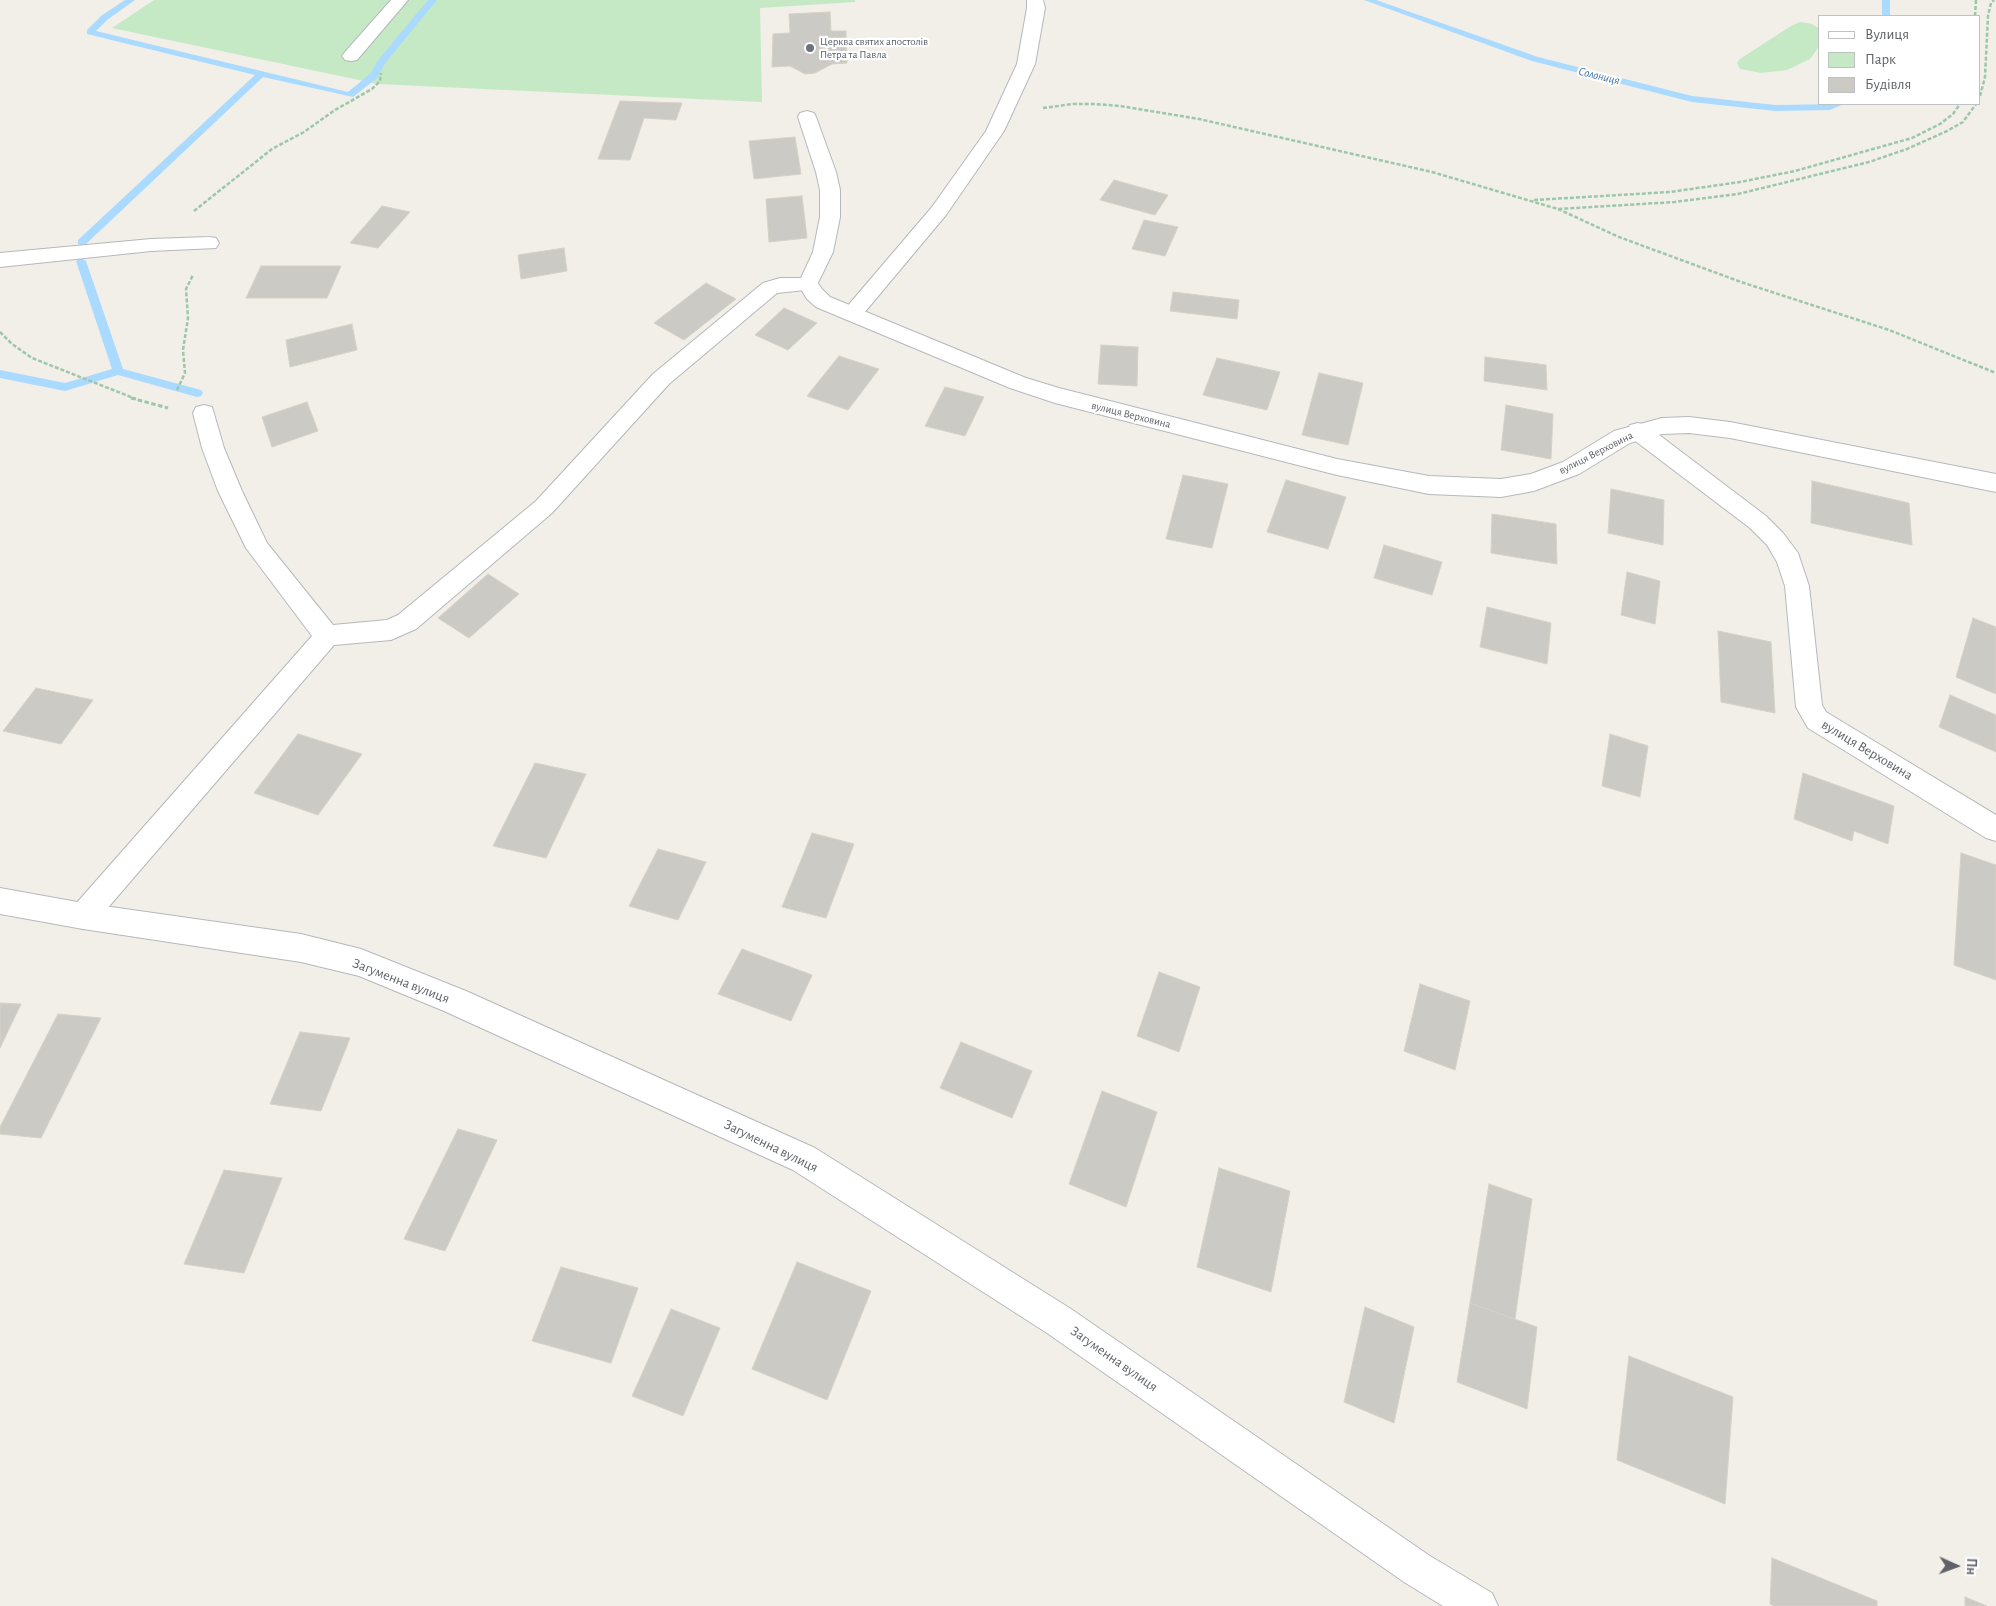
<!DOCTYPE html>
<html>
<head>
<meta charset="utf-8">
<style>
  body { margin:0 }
  #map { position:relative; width:1996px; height:1606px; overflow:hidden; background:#f1efe8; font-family:"Alegreya Sans",sans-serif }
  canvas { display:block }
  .legend { position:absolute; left:1818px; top:15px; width:162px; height:90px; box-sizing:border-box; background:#fff; border:1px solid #bfc1c3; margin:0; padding:6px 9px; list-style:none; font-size:15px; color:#5f6368 }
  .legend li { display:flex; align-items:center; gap:10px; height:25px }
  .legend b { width:25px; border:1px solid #bfc1c3 }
  .north { position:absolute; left:1931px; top:1541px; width:50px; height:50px; -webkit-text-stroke:4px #fff; paint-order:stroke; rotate:92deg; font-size:14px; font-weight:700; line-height:20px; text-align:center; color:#5f6368 }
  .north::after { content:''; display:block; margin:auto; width:18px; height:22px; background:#5f6368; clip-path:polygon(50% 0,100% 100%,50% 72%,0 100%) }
</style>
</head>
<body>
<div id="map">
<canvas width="1996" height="1606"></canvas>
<ul class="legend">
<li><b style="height:6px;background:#fff"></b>Вулиця</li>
<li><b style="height:14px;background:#c5e8c5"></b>Парк</li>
<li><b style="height:14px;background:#cccac5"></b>Будівля</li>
</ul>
<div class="north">Пн</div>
</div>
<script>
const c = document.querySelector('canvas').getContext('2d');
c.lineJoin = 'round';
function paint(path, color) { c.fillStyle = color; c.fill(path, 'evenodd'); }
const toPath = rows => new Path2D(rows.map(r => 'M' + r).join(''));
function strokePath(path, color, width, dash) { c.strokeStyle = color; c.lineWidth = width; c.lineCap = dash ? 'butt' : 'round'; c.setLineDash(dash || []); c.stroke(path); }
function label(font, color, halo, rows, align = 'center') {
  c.font = font + ' "Alegreya Sans",sans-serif'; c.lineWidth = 4.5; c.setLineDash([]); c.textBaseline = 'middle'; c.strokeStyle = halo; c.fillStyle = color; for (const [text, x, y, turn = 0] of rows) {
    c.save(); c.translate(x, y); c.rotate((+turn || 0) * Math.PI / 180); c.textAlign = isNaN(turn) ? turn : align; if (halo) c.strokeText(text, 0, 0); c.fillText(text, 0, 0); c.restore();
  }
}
const green = toPath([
  [154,0,855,0,855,2,760,8,762,102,378,84,112,28],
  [1800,22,1812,24,1820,29,1820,45,1810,59,1787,70,1761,73,1740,69,1737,63,1740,59,1791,26]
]);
const stream = toPath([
  [125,0,135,0,107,20,96,31,348,92,370,74,379,59,428,0,437,0,386,62,377,78,353,97,263,77,86,244,82,245,78,244,78,240,255,75,87,34,87,30,101,16,125,0],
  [1364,0,1376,0,1538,57,1692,96,1775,105,1844,104,1830,110,1775,111,1692,102,1532,61,1364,0],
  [1882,0,1890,0,1890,16,1882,16,1882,0],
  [81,258,86,261,123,369,201,390,203,393,201,396,197,397,118,375,65,391,0,378,0,370,65,383,112,369,76,261,81,258]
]);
const building = toPath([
  [830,12,831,31,846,31,847,63,832,64,815,73,805,74,790,66,772,67,773,34,790,33,789,14,830,12],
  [620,101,682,103,676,120,644,118,630,160,598,159,620,101],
  [795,137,801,174,754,179,749,141,795,137],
  [1114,180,1168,195,1155,215,1100,200,1114,180],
  [802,196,807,238,769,242,766,199,802,196],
  [382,206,410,212,378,248,350,243,382,206],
  [1144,220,1178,227,1165,256,1132,249,1144,220],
  [564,248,567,271,521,279,518,255,564,248],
  [261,266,341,266,327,298,246,298,261,266],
  [706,283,736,299,684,340,654,323,706,283],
  [1173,292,1239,300,1237,319,1170,311,1173,292],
  [784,308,817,323,788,350,755,335,784,308],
  [352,324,357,350,290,367,286,340,352,324],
  [1101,345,1138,347,1137,386,1098,384,1101,345],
  [839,356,879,369,848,410,807,396,839,356],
  [1485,357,1546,365,1547,390,1484,381,1485,357],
  [1217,358,1280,372,1267,410,1203,395,1217,358],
  [1319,373,1363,383,1348,445,1302,435,1319,373],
  [945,387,984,397,965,436,925,426,945,387],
  [307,402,318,431,272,447,262,417,307,402],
  [1506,405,1553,414,1551,459,1501,450,1506,405],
  [1183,475,1228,484,1212,548,1166,539,1183,475],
  [1286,480,1346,497,1328,549,1267,532,1286,480],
  [1812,481,1909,503,1912,545,1811,523,1812,481],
  [1611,489,1664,500,1663,545,1608,533,1611,489],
  [1492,514,1556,524,1557,564,1491,553,1492,514],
  [1384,545,1442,562,1432,595,1374,578,1384,545],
  [1627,572,1660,581,1655,624,1621,615,1627,572],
  [488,574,519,594,469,638,438,618,488,574],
  [1487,607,1551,623,1547,664,1480,647,1487,607],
  [1973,618,1996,627,1996,694,1956,677,1973,618],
  [1718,631,1771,642,1775,713,1721,702,1718,631],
  [36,688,93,700,61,744,3,731,36,688],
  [1950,695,1996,715,1996,752,1939,727,1950,695],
  [298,734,362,754,318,815,254,793,298,734],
  [1610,734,1648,746,1640,797,1602,786,1610,734],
  [535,763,586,774,546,858,493,846,535,763],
  [1803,773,1894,806,1888,844,1854,831,1852,841,1794,819,1803,773],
  [812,833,854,844,826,918,782,907,812,833],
  [658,849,706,862,678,920,629,906,658,849],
  [1961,853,1996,865,1996,980,1954,965,1961,853],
  [742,949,812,975,791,1021,718,994,742,949],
  [1159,972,1200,987,1179,1052,1137,1036,1159,972],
  [1420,984,1470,1001,1455,1070,1404,1051,1420,984],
  [0,1003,21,1004,0,1048,0,1003],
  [58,1014,101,1018,41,1138,0,1134,0,1127,58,1014],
  [300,1032,350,1038,321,1111,270,1104,300,1032],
  [961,1042,1032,1071,1012,1118,940,1088,961,1042],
  [1102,1091,1157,1112,1126,1207,1069,1184,1102,1091],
  [458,1129,497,1140,445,1251,404,1239,458,1129],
  [1219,1168,1290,1191,1271,1292,1197,1267,1219,1168],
  [224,1170,282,1178,244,1273,184,1264,224,1170],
  [1489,1184,1532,1199,1515,1319,1470,1303,1489,1184],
  [797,1262,871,1291,827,1400,752,1369,797,1262],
  [561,1267,638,1288,611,1363,532,1341,561,1267],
  [1470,1303,1537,1327,1527,1409,1457,1382,1470,1303],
  [1365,1307,1414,1327,1394,1423,1344,1402,1365,1307],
  [671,1309,720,1328,683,1416,632,1396,671,1309],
  [1629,1356,1733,1397,1725,1504,1617,1460,1629,1356],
  [1772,1558,1877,1601,1877,1606,1774,1606,1770,1604,1772,1558],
  [1965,1597,1987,1606,1965,1606,1965,1597]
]);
const pathFar1 = toPath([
  [1975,16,1976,0],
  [1980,96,1985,77,1988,16,1991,3,1994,0],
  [1043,108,1073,104,1095,104,1120,106,1199,119,1432,172,1558,209,1675,202,1738,194,1869,162,1907,149,1947,131,1963,122,1976,104],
  [1534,200,1670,192,1740,182,1795,171,1912,138,1940,124,1953,114,1960,104],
  [1558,209,1619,237,1741,282,1889,330,1996,373],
  [194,211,272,149,304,132,335,110,372,89,380,81,381,73],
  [0,332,12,344,32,358,136,399],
  [177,390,185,373,183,350,188,318,186,289,193,275]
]);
const path = toPath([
  [131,398,168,408]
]);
const lane = toPath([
  [391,0,408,0,357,60,351,61,345,60,342,56,345,52,391,0],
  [1027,0,1043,0,1045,8,1035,64,1004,131,946,215,859,319,852,321,845,319,841,314,845,309,932,207,986,131,1017,64,1027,8,1027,0],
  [807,111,814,113,816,117,836,172,840,190,840,217,833,252,815,289,777,293,669,384,552,513,416,629,391,640,334,645,93,925,83,929,73,925,69,916,73,907,312,636,246,548,218,491,202,448,193,413,196,407,204,405,212,407,224,448,242,491,267,543,333,625,387,620,398,615,536,501,653,374,763,283,780,278,801,278,813,252,820,217,820,190,816,172,798,117,800,113,807,111],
  [209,237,216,238,219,243,216,248,151,251,0,267,0,253,151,239,209,237],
  [1638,423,1646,425,1766,516,1783,533,1798,553,1809,586,1822,705,1826,712,1996,815,1996,841,1986,838,1808,728,1796,707,1785,586,1777,562,1767,545,1750,528,1630,437,1627,431,1630,425,1638,423]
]);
const street = toPath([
  [808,277,815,279,822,289,830,297,1026,378,1059,388,1337,459,1429,476,1501,479,1531,474,1563,462,1614,431,1662,418,1689,417,1730,422,1996,474,1996,492,1730,438,1689,433,1662,434,1630,443,1579,474,1534,491,1501,497,1429,494,1337,475,1055,403,1010,388,816,307,807,299,798,284,801,279,808,277],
  [0,888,83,903,301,934,361,949,466,991,815,1148,1071,1309,1430,1556,1492,1593,1498,1606,1443,1606,1404,1582,1047,1333,793,1170,444,1011,359,976,301,962,83,929,0,914,0,888]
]);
const markers = [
  [810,48,5,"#6b7280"]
];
const farWorshipnames = [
  ["Церква святих апостолів",820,42],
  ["Петра та Павла",820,55]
];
const farStreetnames = [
  ["вулиця Верховина",1131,415,14],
  ["вулиця Верховина",1596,453,-27]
];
const farWaternames = [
  ["Солониця",1599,76,14]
];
const streetNames = [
  ["вулиця Верховина",1867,750,31],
  ["Загуменна вулиця",401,981,21],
  ["Загуменна вулиця",771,1146,26],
  ["Загуменна вулиця",1114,1359,35]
];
paint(green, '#c5e8c5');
paint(stream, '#aadaff');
paint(building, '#cccac5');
strokePath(building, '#d6d1c6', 1);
strokePath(lane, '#b5b8bc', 2);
strokePath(street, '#b5b8bc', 2);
strokePath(pathFar1, '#9cc7a9', 2.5, [4, 2]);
strokePath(path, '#9cc7a9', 3, [4.5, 2.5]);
paint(lane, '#fff');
paint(street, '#fff');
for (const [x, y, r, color] of markers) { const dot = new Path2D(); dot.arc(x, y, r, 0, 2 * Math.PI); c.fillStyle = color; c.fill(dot); strokePath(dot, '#fff', 2); }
label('11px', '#5b616d', '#fff', farWorshipnames, 'left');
label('11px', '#5f6368', '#fff', farStreetnames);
label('italic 12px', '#4174aa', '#fff', farWaternames);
label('14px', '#5f6368', '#fff', streetNames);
</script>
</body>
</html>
